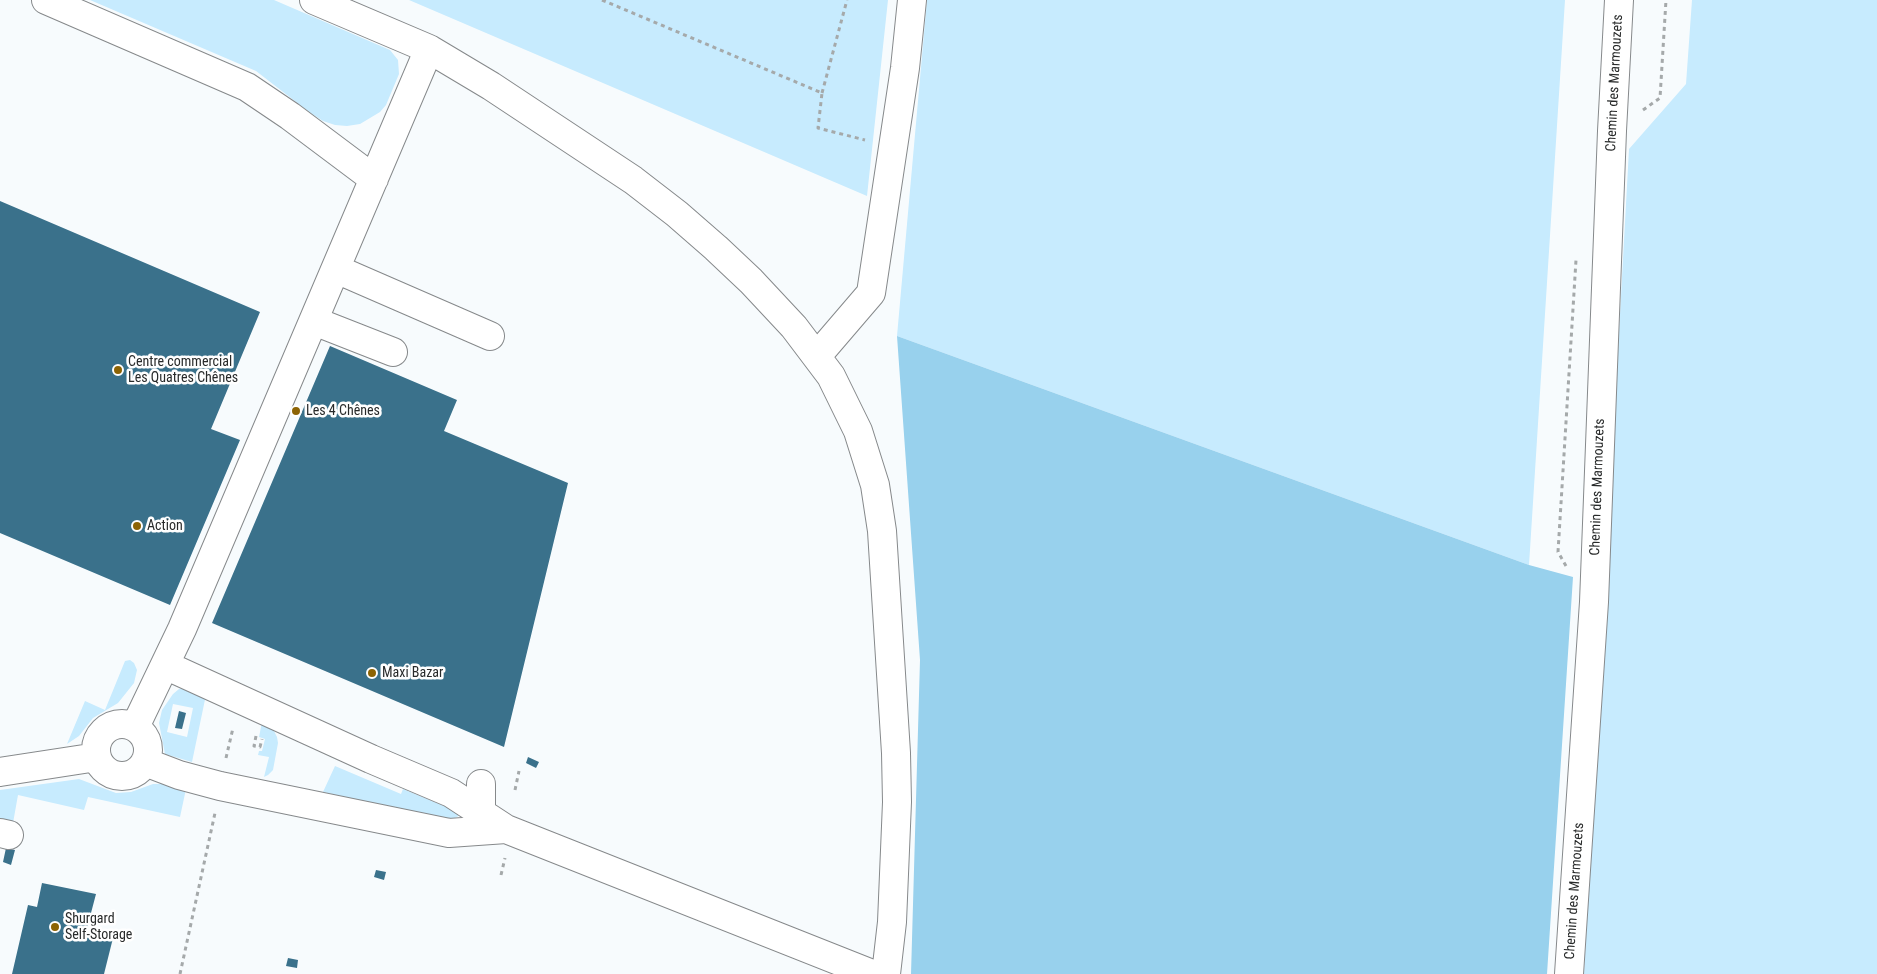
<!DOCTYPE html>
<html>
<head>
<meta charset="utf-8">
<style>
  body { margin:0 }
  canvas { display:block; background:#f7fbfd }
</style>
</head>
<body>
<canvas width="1877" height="974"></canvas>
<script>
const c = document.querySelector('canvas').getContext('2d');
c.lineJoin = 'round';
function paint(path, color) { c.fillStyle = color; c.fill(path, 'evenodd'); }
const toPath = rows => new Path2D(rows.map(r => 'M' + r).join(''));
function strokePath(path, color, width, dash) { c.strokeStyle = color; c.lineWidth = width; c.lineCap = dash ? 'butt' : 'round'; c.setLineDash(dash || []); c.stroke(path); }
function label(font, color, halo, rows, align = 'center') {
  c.font = font + ' "Roboto Condensed",sans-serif'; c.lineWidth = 5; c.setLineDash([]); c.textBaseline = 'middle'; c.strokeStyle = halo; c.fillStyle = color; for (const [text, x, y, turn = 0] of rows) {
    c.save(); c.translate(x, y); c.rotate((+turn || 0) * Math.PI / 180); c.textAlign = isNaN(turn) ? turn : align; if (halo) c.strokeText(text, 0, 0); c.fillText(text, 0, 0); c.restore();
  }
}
const green = toPath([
  [90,0,274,0,390,50,398,60,399,74,386,105,380,112,360,124,347,126,335,125,323,121,309,112,256,71],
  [409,0,888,0,867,196],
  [927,0,1565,0,1529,565,897,336],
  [1692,0,1877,0,1877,974,1584,974,1629,149,1686,84],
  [130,660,134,663,137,670,134,683,118,703,93,718,79,736,67,744,85,701,105,710,125,661],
  [189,687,207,690,192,762,165,754,159,723,162,710,173,694,179,689],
  [173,704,193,708,187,737,167,732],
  [262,722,272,727,277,737,278,743,273,770,268,775,264,777,269,757,258,755,259,751,262,751,265,739,259,737],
  [335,766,401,794,403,789,444,806,448,797,460,814,457,817,450,820,323,792],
  [79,779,116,793,131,792,153,784,164,784,186,789,180,817,88,797,84,810,18,795,13,823,0,819,0,790]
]);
const forest = toPath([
  [897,336,1529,565,1573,577,1547,974,911,974,920,660]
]);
const building = toPath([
  [0,201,260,312,211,429,240,440,170,605,0,533],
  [330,346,457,400,444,431,568,483,504,747,212,623],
  [179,711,186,713,182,729,175,728],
  [528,757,539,762,536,768,526,763],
  [6,848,15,850,11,865,3,862],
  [376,870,386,872,384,880,374,877],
  [42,883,96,894,86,932,113,938,104,974,12,974,28,905,37,907],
  [288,958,298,960,297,968,286,966]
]);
const path = toPath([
  [602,0,822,93,818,128,865,140],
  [822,93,847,0],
  [1643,110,1660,98,1666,0],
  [1566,566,1558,552,1576,260],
  [256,736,254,746,260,747,262,739],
  [226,758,233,728],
  [515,790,519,771],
  [501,875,505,858],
  [180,974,215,813]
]);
const minor = toPath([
  [46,0,247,87,290,116,374,179],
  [314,0,429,49,491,86,633,180,677,214,716,248,751,281,794,327,831,376,858,431,875,485,882,531,896,753,897,802,892,922,886,974],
  [336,269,490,336],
  [314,321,393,352],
  [817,356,871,293,905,68,912,0],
  [165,665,371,759,451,793,506,829,872,974],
  '96 750a26 26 0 1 1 52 0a26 26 0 1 1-52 0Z',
  [135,727,182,629,429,49],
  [145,762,179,775,220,786,449,833,506,829],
  [0,772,97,757],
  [481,784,481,812],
  [0,833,9,835],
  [1569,974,1594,602,1612,131,1619,0]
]);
const markers = [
  [118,370,5,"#8c6304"],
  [296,411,5,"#8c6304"],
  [137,526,5,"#8c6304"],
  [372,673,5,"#8c6304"],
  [55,927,5,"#8c6304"]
];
const streetNames = [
  ["Chemin des Marmouzets",1615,83,-87],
  ["Chemin des Marmouzets",1598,487,-88],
  ["Chemin des Marmouzets",1575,891,-86]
];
const poiNames = [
  ["Centre commercial",128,362],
  ["Les Quatres Chênes",128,378],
  ["Les 4 Chênes",306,411],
  ["Action",147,526],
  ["Maxi Bazar",382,673],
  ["Shurgard",65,919],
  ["Self-Storage",65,935]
];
paint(green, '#c7ebfe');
paint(forest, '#98d1ed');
paint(building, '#3a718b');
strokePath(minor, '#86898b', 30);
strokePath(path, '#a5a9aa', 3, [4, 4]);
strokePath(minor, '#fff', 28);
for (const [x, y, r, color] of markers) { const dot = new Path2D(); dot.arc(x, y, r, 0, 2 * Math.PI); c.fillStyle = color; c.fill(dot); strokePath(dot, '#fff', 2); }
label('14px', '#282a2a', '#fff', streetNames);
label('14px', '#282a2a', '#fff', poiNames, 'left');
</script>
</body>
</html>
